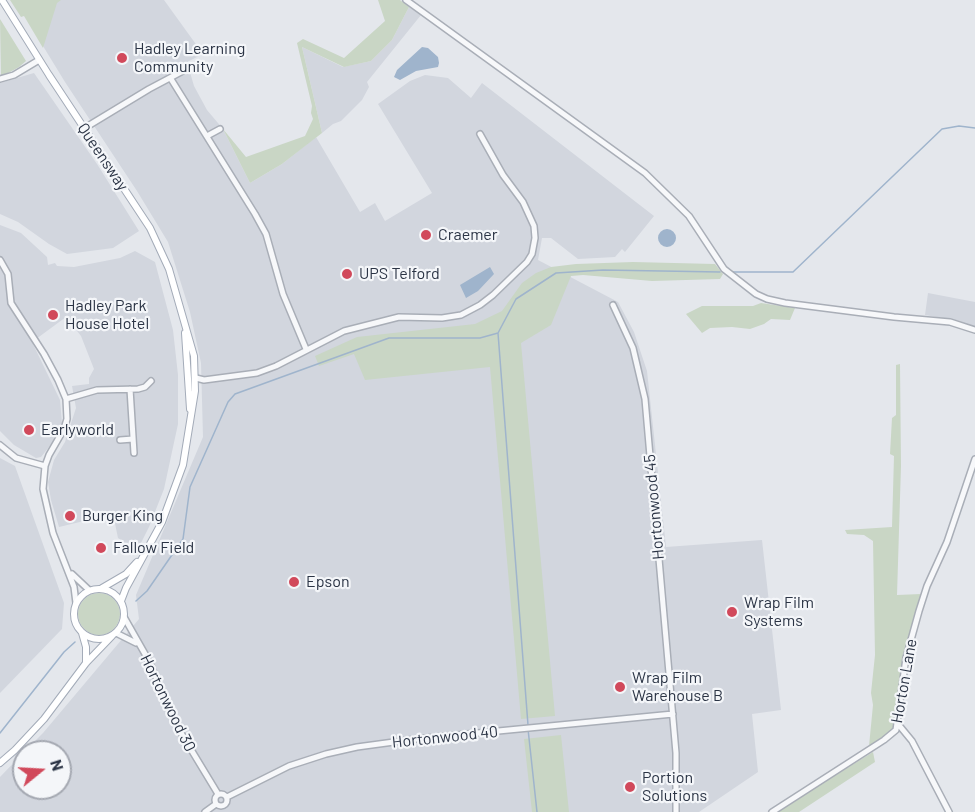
<!DOCTYPE html>
<html>
<head>
<meta charset="utf-8">
<style>
  body { margin:0 }
  #map { position:relative; width:975px; height:812px; overflow:hidden; background:#e4e7ec; font-family:Barlow,sans-serif }
  canvas { display:block }
  .north { position:absolute; left:12px; top:740px; width:60px; height:60px; box-sizing:border-box; background:#f4f6f9; border:2px solid #a4a8b1; border-radius:50%; rotate:72deg; font-size:16px; font-weight:700; line-height:24px; text-align:center; color:#2b3445 }
  .north::after { content:''; display:block; margin:auto; width:21px; height:27px; background:#d1495b; clip-path:polygon(50% 0,100% 100%,50% 72%,0 100%) }
</style>
</head>
<body>
<div id="map">
<canvas width="975" height="812"></canvas>
<div class="north">N</div>
</div>
<script>
const c = document.querySelector('canvas').getContext('2d');
c.lineJoin = 'round';
function paint(path, color) { c.fillStyle = color; c.fill(path, 'evenodd'); }
const toPath = rows => new Path2D(rows.map(r => 'M' + r).join(''));
function strokePath(path, color, width, dash) { c.strokeStyle = color; c.lineWidth = width; c.lineCap = dash ? 'butt' : 'round'; c.setLineDash(dash || []); c.stroke(path); }
function label(font, color, halo, rows, align = 'center') {
  c.font = font + ' Barlow,sans-serif'; c.lineWidth = 4.5; c.setLineDash([]); c.textBaseline = 'middle'; c.strokeStyle = halo; c.fillStyle = color; for (const [text, x, y, turn = 0] of rows) {
    c.save(); c.translate(x, y); c.rotate((+turn || 0) * Math.PI / 180); c.textAlign = isNaN(turn) ? turn : align; if (halo) c.strokeText(text, 0, 0); c.fillText(text, 0, 0); c.restore();
  }
}
const built = toPath([
  [46,0,164,0,203,54,187,62,194,86,207,110,223,129,250,183,282,164,316,137,360,212,375,203,385,221,432,193,378,104,410,81,425,75,448,78,471,98,482,83,654,216,625,252,622,249,615,257,578,259,551,238,542,238,538,260,618,302,634,332,647,371,666,547,762,540,781,710,752,714,758,772,699,812,0,812,0,777,24,752,24,788,60,788,60,752,24,752,43,733,139,619,136,595,203,437,201,363,190,312,168,242,137,191,65,82,24,15],
  [409,7,421,15,367,82,369,87,362,100,341,121,333,124,322,133,302,47,343,67,371,61,392,40],
  [34,73,97,164,139,231,113,248,67,254,49,244,18,222,0,214,0,83],
  [0,225,21,233,47,257,48,265,55,263,57,266,74,267,120,258,135,251,155,262,173,330,178,375,178,424,164,489,149,527,137,551,118,538,113,514,59,527,51,500,48,482,54,460,65,442,76,408,72,386,89,384,89,378,94,369,81,336,66,317,32,342,60,400,62,423,53,442,41,457,36,458,14,445,0,431],
  [928,293,975,302,975,327,948,319,925,315],
  [0,458,15,466,64,603,62,629,0,693]
]);
const green = toPath([
  [10,0,61,0,57,3,43,48,24,16,21,17],
  [378,0,400,0,409,7,392,40,371,61,344,67,302,47,322,133,282,164,250,183,223,129,246,157,305,136,313,119,311,113,312,106,297,43,303,39,344,58,385,21],
  [0,19,26,61,19,67,1,77],
  [633,262,715,264,723,274,720,279,652,281,583,275,571,276,551,325,521,343,555,716,521,719,490,367,365,380,354,354,319,366,315,356,357,337,475,324,502,311,522,283,536,273,551,267,576,264],
  [761,303,795,308,790,320,771,319,764,324,750,329,732,327,710,328,702,333,686,314,702,306,753,306],
  [900,364,901,466,897,595,921,594,905,654,895,727,889,734,869,746,873,705,871,693,875,655,873,541,864,535,847,534,845,530,892,527,894,456,890,454,892,418,896,415,896,365],
  '78 614a21 21 0 1 1 42 0a21 21 0 1 1-42 0Z',
  [561,735,569,812,532,812,524,739],
  [873,752,875,762,799,812,776,812]
]);
const water = toPath([
  [422,47,428,48,438,57,439,63,438,67,416,71,400,80,394,77,397,70],
  '658 238a9 9 0 1 1 18 0a9 9 0 1 1-18 0Z',
  [490,267,494,274,478,291,466,298,460,285]
]);
const stream = toPath([
  [733,272,793,272,942,129,959,126,975,128],
  [136,601,147,591,183,539,190,487,228,402,235,394,389,338,480,338,498,333],
  [528,725,498,333,516,299,556,273,603,270,720,272],
  [528,729,537,812],
  [0,733,64,652,75,642]
]);
const minor = toPath([
  [406,0,645,173,689,216,724,269,756,294,767,299,785,303,894,317,950,322,975,330],
  [0,79,14,75,39,60],
  [171,79,255,214,266,234,283,294,306,349],
  [83,129,149,89,181,72],
  [207,136,220,129],
  [0,260,8,274,11,303,44,354,58,380,66,399,67,419,64,429,49,455,45,466,43,489,53,533,74,587,76,603],
  [613,305,633,348,645,399,676,753,676,812],
  [196,378,204,380,257,373,276,366,344,331,399,317,442,318,461,315,480,305,493,295,527,262,532,254,535,238,534,226,523,202,503,175,480,134],
  [130,389,134,453],
  [66,399,97,390,138,389,145,387,151,381],
  [120,440,133,439],
  [0,445,16,458,45,466],
  [72,574,89,590],
  [124,617,149,661,178,728,218,794],
  [116,633,136,643],
  [898,724,912,741,949,812],
  '215 800a6 6 0 1 1 12 0a6 6 0 1 1-12 0Z',
  [227,797,289,766,326,754,357,747,416,739,673,714],
  [205,812,216,804],
  [772,812,884,740,896,730,906,658,919,611,927,586,947,542,975,459]
]);
const major = toPath([
  [2,0,49,75,150,228,169,269,194,356,195,391,183,465,162,522,126,588,121,601],
  [185,333,190,409],
  [102,588,126,574,137,562],
  '74 614a25 25 0 1 1 50 0a25 25 0 1 1-50 0Z',
  [82,633,86,647,86,663],
  [0,763,15,750,44,719,86,663,112,636]
]);
const markers = [
  [122,58,6,"#d1495b"],
  [426,235,6,"#d1495b"],
  [347,274,6,"#d1495b"],
  [53,315,6,"#d1495b"],
  [29,430,6,"#d1495b"],
  [70,516,6,"#d1495b"],
  [101,548,6,"#d1495b"],
  [294,582,6,"#d1495b"],
  [732,612,6,"#d1495b"],
  [620,687,6,"#d1495b"],
  [630,787,6,"#d1495b"]
];
const poiNames = [
  ["Hadley Learning",134,49],
  ["Community",134,67],
  ["Craemer",438,235],
  ["UPS Telford",359,274],
  ["Hadley Park",65,306],
  ["House Hotel",65,324],
  ["Earlyworld",41,430],
  ["Burger King",82,516],
  ["Fallow Field",113,548],
  ["Epson",306,582],
  ["Wrap Film",744,603],
  ["Systems",744,621],
  ["Wrap Film",632,678],
  ["Warehouse B",632,696],
  ["Portion",642,778],
  ["Solutions",642,796]
];
const streetNames = [
  ["Queensway",103,157,56],
  ["Hortonwood 45",654,507,-95],
  ["Horton Lane",904,681,-80],
  ["Hortonwood 30",168,703,64],
  ["Hortonwood 40",445,737,-6]
];
paint(built, '#d2d6de');
paint(green, '#c9d6c5');
paint(water, '#9fb4cc');
strokePath(stream, '#9fb4cc', 1.5);
strokePath(minor, '#a9aeb7', 8);
strokePath(major, '#a3abb8', 8);
strokePath(minor, '#f7f8fa', 5);
strokePath(major, '#fff', 6);
for (const [x, y, r, color] of markers) { const dot = new Path2D(); dot.arc(x, y, r, 0, 2 * Math.PI); c.fillStyle = color; c.fill(dot); strokePath(dot, '#f4f6f9', 2); }
label('16px', '#2b3445', '#f4f6f9', poiNames, 'left');
label('16px', '#2b3445', '#f4f6f9', streetNames);
</script>
</body>
</html>
